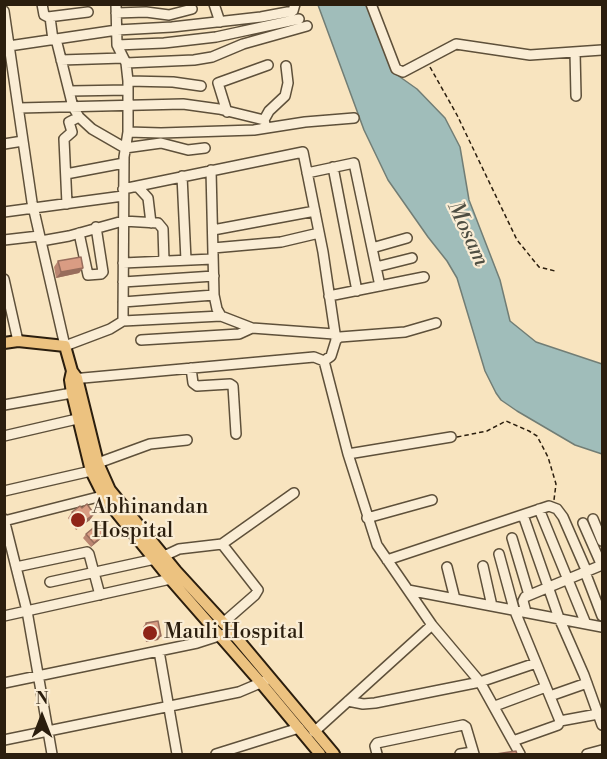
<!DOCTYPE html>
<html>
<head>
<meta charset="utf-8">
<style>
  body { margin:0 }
  #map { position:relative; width:607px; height:759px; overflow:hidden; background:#f8e4bf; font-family:"Libre Bodoni",serif }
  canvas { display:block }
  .frame { position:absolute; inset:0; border:6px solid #2b1e0e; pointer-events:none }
  .north { position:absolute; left:12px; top:687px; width:60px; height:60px; -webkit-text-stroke:4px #faedd5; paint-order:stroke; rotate:0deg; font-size:16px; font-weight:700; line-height:24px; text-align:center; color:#2b1e0e }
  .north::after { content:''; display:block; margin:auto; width:21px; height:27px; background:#2b1e0e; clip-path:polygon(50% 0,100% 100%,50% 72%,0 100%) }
</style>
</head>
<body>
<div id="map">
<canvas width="607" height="759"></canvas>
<div class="frame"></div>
<div class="north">N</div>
</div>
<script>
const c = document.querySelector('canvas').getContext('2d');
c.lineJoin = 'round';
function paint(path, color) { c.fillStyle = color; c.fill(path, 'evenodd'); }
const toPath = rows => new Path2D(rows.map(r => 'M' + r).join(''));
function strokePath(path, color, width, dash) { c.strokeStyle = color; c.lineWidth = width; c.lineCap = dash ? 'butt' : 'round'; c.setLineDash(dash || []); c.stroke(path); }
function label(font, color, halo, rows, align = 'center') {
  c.font = font + ' "Libre Bodoni",serif'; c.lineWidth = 4.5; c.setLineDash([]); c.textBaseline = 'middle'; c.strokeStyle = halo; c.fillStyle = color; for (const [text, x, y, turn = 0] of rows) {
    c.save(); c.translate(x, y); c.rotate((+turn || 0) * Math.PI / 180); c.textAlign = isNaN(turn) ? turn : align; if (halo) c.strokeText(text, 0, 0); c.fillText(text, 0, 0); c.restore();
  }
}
const water = toPath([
  [318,5,367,5,393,72,417,89,445,118,460,147,469,200,500,280,510,321,536,342,602,364,602,454,575,445,517,411,501,400,496,393,485,371,457,278,447,261,428,237,388,180,364,130,318,5]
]);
const path = toPath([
  [430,67,457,115,517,240,539,267,555,271],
  [457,437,487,431,506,421,529,431,537,436,548,457,556,484,554,500]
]);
const minor = toPath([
  [42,4,44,15,48,17,88,12],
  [116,4,117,45,126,63,128,81,128,132,124,157,123,321],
  [214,4,220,22],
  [371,4,396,69,403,72,456,44,530,55,602,50],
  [4,11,32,202,65,346,110,329,123,321,221,316],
  [116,13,146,12,169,15,192,9],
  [50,17,53,40],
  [56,39,73,107,79,117,92,129,125,148,161,143,188,150,205,148],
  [117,45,164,43,216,37,299,19],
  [9,46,117,30,172,27,261,17,293,11,295,4],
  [575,52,576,96],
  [61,60,123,58],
  [126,63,194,60,212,57,243,44,307,26],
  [128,81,173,82,201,86],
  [70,91,128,90],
  [19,108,183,104,219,109,264,120,266,128],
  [227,112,218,83,268,65],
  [264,120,269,111,285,96,288,83,286,66],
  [128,132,161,133,254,130,305,122,354,118],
  [4,144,23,141],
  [333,167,357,291],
  [211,170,214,295,217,309,221,316,252,328,334,334],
  [307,173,354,163,380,286],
  [66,174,124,163],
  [182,176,186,260],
  [137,186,148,198,151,223],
  [123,189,303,152,323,252,336,340],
  [67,204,64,139,72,132,69,122,79,117],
  [4,212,123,196],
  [213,230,315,211],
  [79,233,88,275,101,274,103,272,96,227],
  [4,240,39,236],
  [41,241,69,236,123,221,158,223,163,229,164,261],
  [213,248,281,242,319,233],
  [372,248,407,238],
  [123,263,213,259],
  [376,267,412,258],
  [4,279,18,341],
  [123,282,214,276],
  [329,296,424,277],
  [123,302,214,295],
  [141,340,239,334,252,328],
  [324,361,331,356,336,340,340,337,405,332,436,323],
  [191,368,193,383,197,386,230,384,233,386,236,434],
  [72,379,314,357,324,361,348,454,377,545,432,625,480,682,520,754],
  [4,405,72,393],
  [4,436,77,419],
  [348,454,451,437],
  [98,463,150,444,187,440],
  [4,491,91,471],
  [539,509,586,624],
  [523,515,559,618,584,675,602,725],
  [367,518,432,500],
  [4,519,27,611,52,754],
  [593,519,602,541],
  [4,521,110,494],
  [583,523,602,566],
  [512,538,529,595],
  [222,544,258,590,255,595,223,623],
  [499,554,514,609,560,721,558,725,513,741],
  [164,556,179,549,222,544,294,493],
  [387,560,549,506,557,509,563,517,587,572],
  [483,566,492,606],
  [16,567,87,552,89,554,100,595],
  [447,567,455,599],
  [585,572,602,616],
  [50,582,155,559],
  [408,590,602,627],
  [526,612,523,601,525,597,602,565],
  [4,616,175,578],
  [159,651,177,754],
  [4,683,197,643,225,634],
  [550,696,587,683],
  [348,701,363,704,375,703,480,682,536,663],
  [495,706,546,687],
  [560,721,598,714],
  [314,732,432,625],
  [4,740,239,692,265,681],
  [216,754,299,728],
  [377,754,375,746,377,743,463,725,466,727,474,754],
  [460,754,473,752],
  [587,754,602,750]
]);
const major = toPath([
  [4,343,18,341,65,346,72,371,77,378,98,463,110,490,176,571,231,631,334,754],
  [72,371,70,380,72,393,91,471,104,497,171,580,261,683,320,754]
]);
const wall = toPath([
  [58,261,83,268,79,273,56,278,54,267],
  [82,508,94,514,90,520,76,530,68,518,72,512],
  [86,534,103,537,91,547,83,538],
  [146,623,158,640,146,642,143,627]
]);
const shadedWall = toPath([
  [83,268,79,273,56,278,61,272],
  [94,514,90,520,76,530,81,524],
  [106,533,103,537,91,547,94,543],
  [161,636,158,640,146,642,148,638]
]);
const building = toPath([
  [81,257,83,268,61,272,58,261,81,257],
  [87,504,94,514,81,524,72,512,80,506,82,508,87,504],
  [98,524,106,533,94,543,86,534,98,524],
  [158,621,161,636,148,638,146,623,158,621],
  [516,751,517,754,496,754,516,751]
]);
const markers = [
  [78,520,8,"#8f2418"],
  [150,633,8,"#8f2418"]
];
const poiNames = [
  ["Abhinandan",92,508],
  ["Hospital",92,532],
  ["Mauli Hospital",164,633]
];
const waterNames = [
  ["Mosam",467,234,65]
];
paint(water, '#a0bdba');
strokePath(water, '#717d75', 1.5);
strokePath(minor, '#5e503a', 12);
strokePath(major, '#2b1e0e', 14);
strokePath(path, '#2b1e0e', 1.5, [4.5, 3]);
strokePath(minor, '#faedd5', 9);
strokePath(major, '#ecc280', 10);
paint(wall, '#bb8671');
paint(shadedWall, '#986d5c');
paint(building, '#d99c83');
strokePath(building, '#986d5c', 1.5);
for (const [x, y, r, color] of markers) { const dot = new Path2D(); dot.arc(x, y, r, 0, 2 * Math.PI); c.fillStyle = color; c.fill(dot); strokePath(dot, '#faedd5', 2); }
label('21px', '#2b1e0e', '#faedd5', poiNames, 'left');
label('italic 22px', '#4e4e42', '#faedd5', waterNames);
</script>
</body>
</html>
